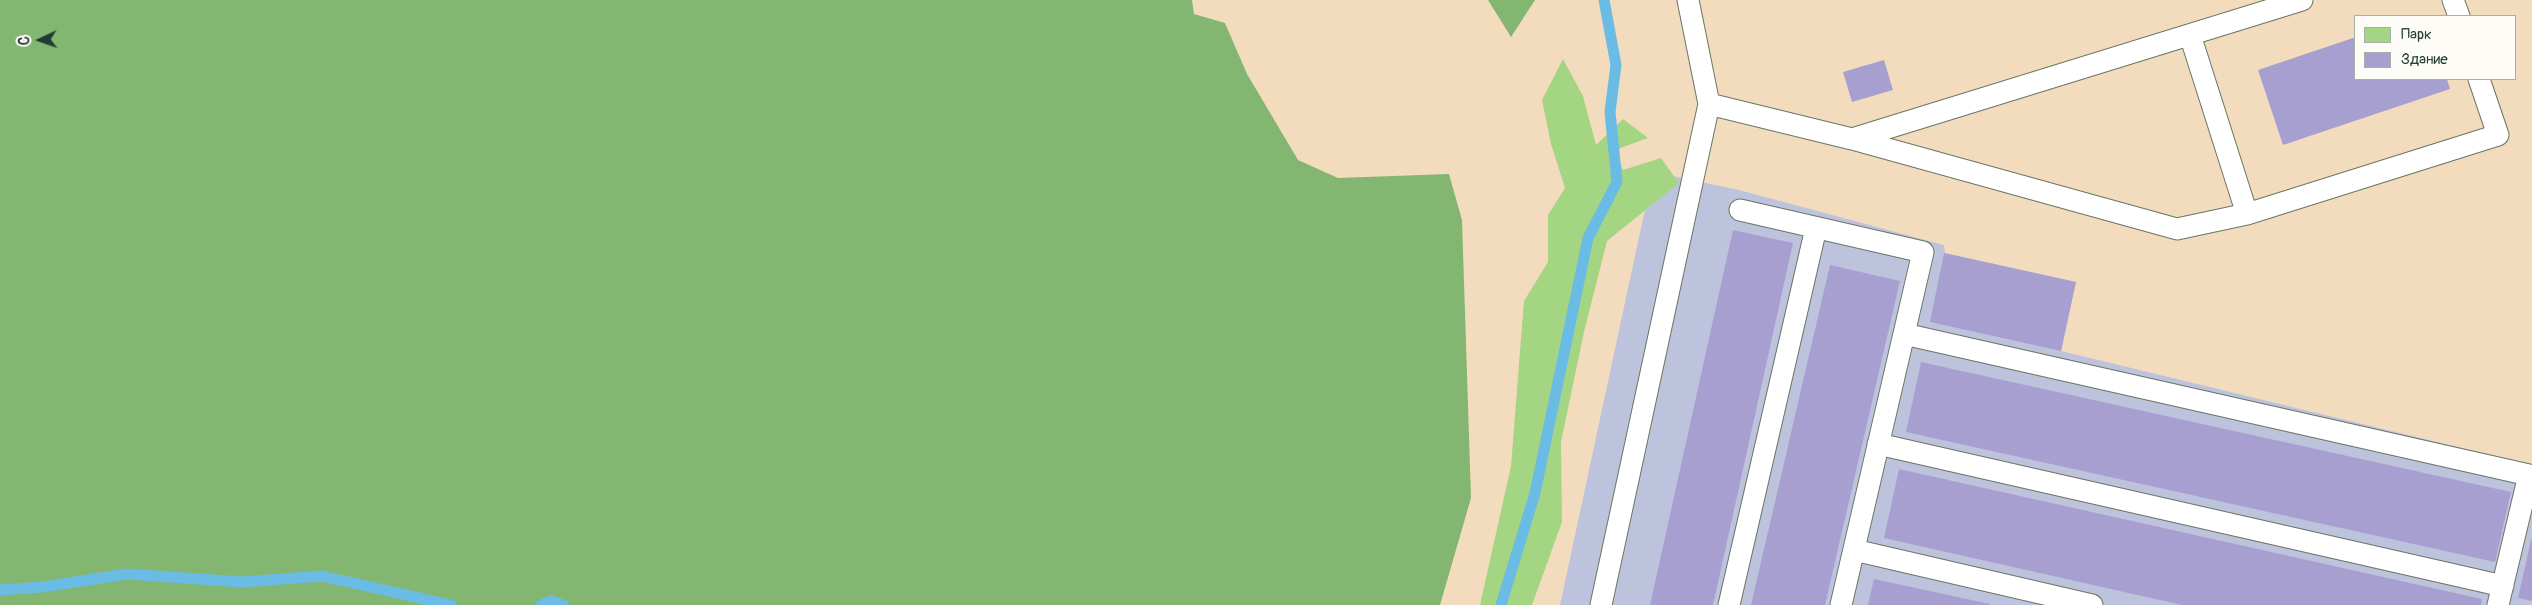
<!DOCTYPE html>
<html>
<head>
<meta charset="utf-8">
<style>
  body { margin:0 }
  #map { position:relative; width:2532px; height:605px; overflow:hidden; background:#f3dcbd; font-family:Pangolin,sans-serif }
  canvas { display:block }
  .legend { position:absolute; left:2354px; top:15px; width:162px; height:65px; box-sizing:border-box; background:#fdfcf7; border:1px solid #a4b0a9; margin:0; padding:6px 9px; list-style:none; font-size:15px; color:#1f3d34 }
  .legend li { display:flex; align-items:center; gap:10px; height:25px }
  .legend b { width:25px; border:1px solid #a4b0a9 }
  .north { position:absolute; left:15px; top:15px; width:50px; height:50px; -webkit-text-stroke:4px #fdfcf7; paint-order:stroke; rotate:267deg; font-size:14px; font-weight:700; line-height:20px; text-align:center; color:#1f3d34 }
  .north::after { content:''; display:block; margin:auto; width:18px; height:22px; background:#1f3d34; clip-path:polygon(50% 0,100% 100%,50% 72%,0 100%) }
</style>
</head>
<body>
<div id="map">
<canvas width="2532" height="605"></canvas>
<ul class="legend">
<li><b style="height:14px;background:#a4d583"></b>Парк</li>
<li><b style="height:14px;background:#a89fd1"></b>Здание</li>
</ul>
<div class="north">С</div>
</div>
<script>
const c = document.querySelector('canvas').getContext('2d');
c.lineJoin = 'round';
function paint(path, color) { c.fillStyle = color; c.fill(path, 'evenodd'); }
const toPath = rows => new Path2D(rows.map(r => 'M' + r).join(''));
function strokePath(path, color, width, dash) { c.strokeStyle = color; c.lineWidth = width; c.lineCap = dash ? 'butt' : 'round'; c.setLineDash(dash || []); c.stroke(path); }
const industrial = toPath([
  [1653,172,1739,190,1944,245,1945,253,2076,282,2061,351,2532,465,2532,605,1560,605]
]);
const green = toPath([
  [1563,59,1583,96,1596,145,1623,119,1648,138,1615,150,1623,170,1661,158,1679,183,1607,241,1584,332,1561,442,1562,522,1532,605,1480,605,1511,466,1524,301,1548,262,1548,215,1565,188,1551,144,1542,100]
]);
const forest = toPath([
  [0,0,1192,0,1194,14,1225,23,1247,74,1298,160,1338,178,1449,174,1462,220,1471,498,1440,605,0,605],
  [1488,0,1535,0,1511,37]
]);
const stream = toPath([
  [0,590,42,587,127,574,242,582,322,576,451,605],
  [541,605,551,601,563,605],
  [1501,605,1535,493,1588,238,1617,182,1610,112,1616,65,1604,0]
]);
const building = toPath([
  [2356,37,2356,79,2447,79,2450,89,2283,145,2258,70],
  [1884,60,1893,90,1852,102,1843,72],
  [1733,230,1793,243,1713,605,1650,605],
  [1944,253,2076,282,2061,351,1930,322],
  [1830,265,1900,281,1825,605,1751,605],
  [1921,362,2511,492,2495,562,1906,432],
  [1899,469,2482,599,2481,605,2182,605,1884,538],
  [2531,540,2532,540,2532,601,2518,598],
  [1874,579,1990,604,1990,605,1868,605]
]);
const service = toPath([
  [1688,0,1709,104,1852,139,2177,229,2247,214,2190,35],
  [2453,0,2459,16],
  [1852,139,2302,0],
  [1740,210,1923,252,1841,605],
  [2247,214,2498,135,2479,79],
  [1904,334,2529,475,2498,605],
  [1878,444,2503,586],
  [1854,550,2092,605],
  [1601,605,1709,104],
  [1729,605,1816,228]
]);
paint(industrial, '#bec3dd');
paint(green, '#a4d583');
paint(forest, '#83b671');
strokePath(stream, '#6abce5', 11);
paint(building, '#a89fd1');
strokePath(service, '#697564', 23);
strokePath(service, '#fff', 21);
</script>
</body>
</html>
